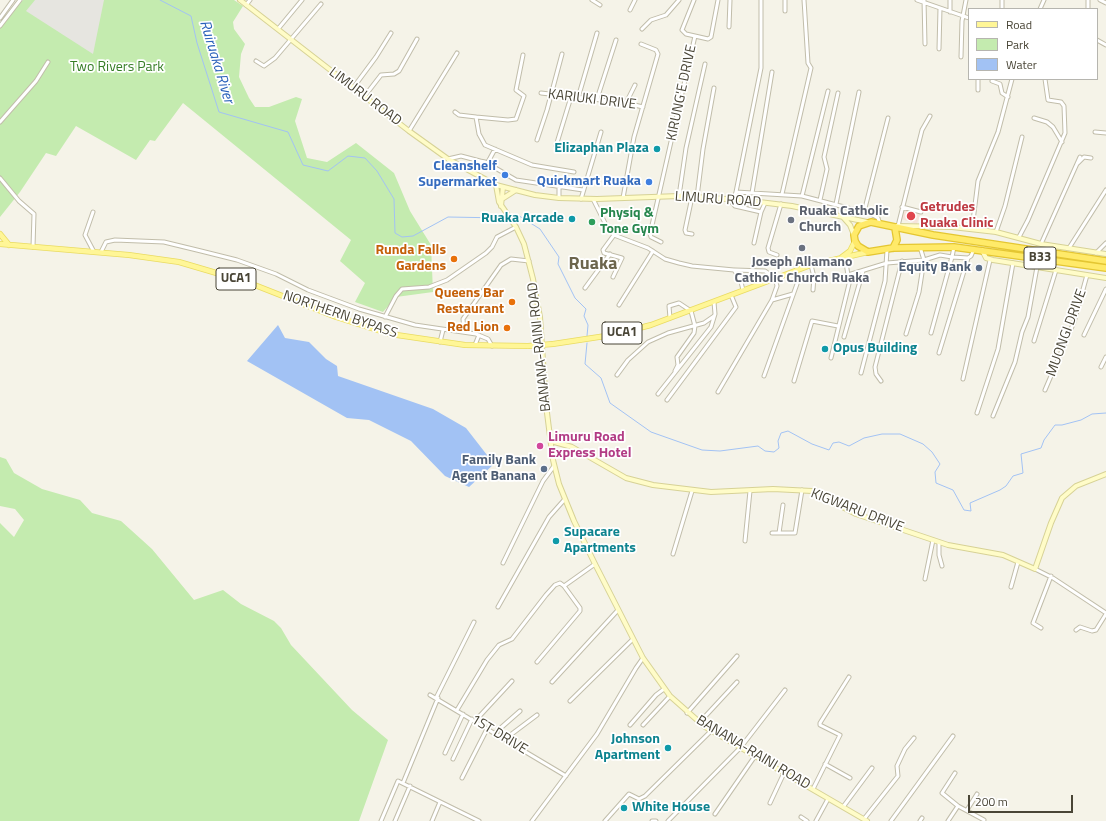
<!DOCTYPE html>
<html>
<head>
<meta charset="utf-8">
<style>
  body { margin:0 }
  #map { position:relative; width:1106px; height:821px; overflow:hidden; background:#f5f3e8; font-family:"Titillium Web",sans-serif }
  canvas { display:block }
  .legend { position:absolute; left:968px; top:8px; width:130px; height:72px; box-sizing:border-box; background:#fff; border:1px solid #b6b5af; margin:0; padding:5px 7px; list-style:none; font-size:12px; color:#494536 }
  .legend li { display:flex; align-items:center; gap:8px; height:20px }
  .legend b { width:20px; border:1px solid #b6b5af }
  .scale { position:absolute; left:968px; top:795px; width:105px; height:18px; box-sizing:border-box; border:2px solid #494536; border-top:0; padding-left:5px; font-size:12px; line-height:14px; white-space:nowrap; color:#494536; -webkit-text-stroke:3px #fff; paint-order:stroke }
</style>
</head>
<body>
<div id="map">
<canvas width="1106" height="821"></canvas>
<ul class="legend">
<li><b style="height:5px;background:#fff697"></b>Road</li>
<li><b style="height:11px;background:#c4ebaf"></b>Park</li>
<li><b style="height:11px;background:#a2c2f4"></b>Water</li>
</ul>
<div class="scale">200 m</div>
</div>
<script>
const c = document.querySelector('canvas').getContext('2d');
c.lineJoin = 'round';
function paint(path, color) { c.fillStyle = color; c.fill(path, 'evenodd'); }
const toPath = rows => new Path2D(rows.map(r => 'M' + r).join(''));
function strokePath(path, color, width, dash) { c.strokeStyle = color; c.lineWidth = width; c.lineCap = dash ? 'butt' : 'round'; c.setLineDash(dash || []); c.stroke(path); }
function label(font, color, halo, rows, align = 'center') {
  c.font = font + ' "Titillium Web",sans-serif'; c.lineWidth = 3.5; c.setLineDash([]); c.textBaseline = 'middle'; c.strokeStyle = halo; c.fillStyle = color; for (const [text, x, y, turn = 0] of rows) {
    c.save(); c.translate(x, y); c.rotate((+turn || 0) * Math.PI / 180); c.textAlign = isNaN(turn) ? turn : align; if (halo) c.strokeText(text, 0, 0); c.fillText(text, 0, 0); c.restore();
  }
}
const medical = toPath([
  [904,209,921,212,917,224,901,219]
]);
const green = toPath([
  [23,0,234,0,243,6,233,22,234,29,245,44,241,54,239,77,249,98,255,107,269,107,296,97,302,99,295,121,307,158,327,162,356,143,394,173,410,211,431,245,433,292,396,297,383,312,355,302,365,283,340,261,351,240,183,103,155,141,150,140,136,160,76,126,56,156,46,153,20,192,0,217,0,26],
  [0,457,6,459,14,473,42,489,80,500,92,513,121,521,152,549,194,600,223,590,241,604,274,621,281,628,291,645,352,710,388,740,359,821,0,821,0,523,14,537,24,520,15,509,0,506]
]);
const parking = toPath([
  [35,0,104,0,93,54,26,11]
]);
const water = toPath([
  [278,325,285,338,309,342,326,359,337,366,338,376,433,409,466,428,494,464,469,487,445,476,411,441,369,420,347,418,247,361]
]);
const stream = toPath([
  [160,0,191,16,197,43,219,112,288,132,303,165,328,171,348,156,365,158,377,171,394,199,395,233,402,237,413,236,448,217,503,218,506,217],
  [509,216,516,214,540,229,559,257,558,264,575,298,586,309,584,316,588,325,587,336],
  [587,343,585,364,601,378,610,403,651,432,702,450,720,451,758,446,765,451,774,452,779,448,778,441,781,433,788,431,812,444,829,450,833,443,839,442,849,446,864,438,882,434,900,434,923,444,932,452,940,464,935,472,936,483,953,490,964,510,971,511,970,503,1000,490,1006,486,1013,476,1023,473,1021,454,1041,448,1044,440,1055,425,1062,425,1081,420,1092,414,1106,413]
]);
const street = toPath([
  [592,0,600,5],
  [785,0,785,11],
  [917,0,969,18],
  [924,0,925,44],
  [1002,0,1002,9],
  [1100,0,1106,3],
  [246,5,250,0],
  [1040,9,1044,0],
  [1088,9,1088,0],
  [630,10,635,0],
  [950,12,950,0],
  [0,18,13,0],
  [0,26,20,0],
  [729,27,730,0],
  [278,29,302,0],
  [642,29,651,20,666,15,679,0],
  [695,36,708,39,711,37,718,0],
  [1097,40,1106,45],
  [939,49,940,8],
  [961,57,962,21,966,0],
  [256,61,264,66,275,58,321,4],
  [992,81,1000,84,1002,93,1008,97],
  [353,88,376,57,391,33],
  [978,90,978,79],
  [541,93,626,103,643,107],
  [364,97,381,75,394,74,399,71,417,39],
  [578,98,597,33],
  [597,99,616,40],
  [626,103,635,85],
  [455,112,459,115,476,117,479,134,485,145,532,165,574,172],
  [476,117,508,120,516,119,524,96,516,90,523,55],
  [1034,118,1047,122,1053,127,1062,142],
  [0,122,36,81,48,62],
  [409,131,457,53],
  [1095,132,1106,133],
  [537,140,547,110,562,54],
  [556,146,571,97],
  [448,159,461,156,480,161],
  [488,162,495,149],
  [1078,163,1084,157,1091,158],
  [468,170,480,161,485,162,516,180,583,190],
  [0,178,19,201,34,214,33,247],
  [736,192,761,68,761,0],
  [752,193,772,72],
  [782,194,811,68,808,63,804,0],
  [679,196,686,148,705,64],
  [802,196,828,91],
  [692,197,685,230,686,233,692,234],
  [697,197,703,149,714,88],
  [559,198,559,186],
  [623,198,634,137,658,54,656,50,641,44],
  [581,199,601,132],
  [593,199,606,225,614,235,648,248,665,259,679,263,692,266,734,270,740,278,743,290],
  [729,199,735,206,761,212],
  [734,199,736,192,802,196,871,214,878,218,880,224],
  [820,200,827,169,824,157,838,93],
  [836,204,859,92],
  [902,207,921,212],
  [93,212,85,235,94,252],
  [864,212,888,118],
  [898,226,922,130,930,116],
  [972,229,978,181,998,132,1012,79],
  [996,232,1005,206,1022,137],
  [1019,237,1028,220,1065,133,1064,106,1061,102,1048,100,1045,79],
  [661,242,651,237,650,234,695,36,686,34,682,30,694,0],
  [754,243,761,212,765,203],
  [1041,244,1080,157],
  [954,247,952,257,968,258],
  [1069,248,1106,190],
  [101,252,106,242,115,240,164,242,201,251,237,260,276,274,308,290,359,309,415,325,476,334,488,339,492,346],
  [1096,253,1106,243],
  [777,255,769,252,768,248,781,204],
  [845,257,848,275,887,263,924,260,940,255,952,257,931,333],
  [811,265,814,277,813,290],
  [613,277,622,258,604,253,603,250,614,235],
  [585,288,610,254],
  [772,300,793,294],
  [619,305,653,251],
  [385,317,396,296,402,289,429,287,447,280,486,253,492,247,497,237,516,227],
  [670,318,669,306,679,303,691,311,695,326,694,333,677,357,678,365,675,371],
  [464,332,463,319,501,265,511,259,529,261],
  [906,334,919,292,924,260,920,247],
  [1084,335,1106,289],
  [844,337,863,271],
  [1034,341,1056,270],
  [440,342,443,330],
  [475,345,479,335],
  [939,353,968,258,971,256,974,249],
  [831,358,849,284,848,275],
  [1101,367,1106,357],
  [861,373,885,281,887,250],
  [617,375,628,360,648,342,668,333,704,323,714,316],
  [764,376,797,284,796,270],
  [963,379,990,260],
  [794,381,812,321,838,326],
  [881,381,876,374,875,367,902,261],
  [1045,390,1074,322,1087,275],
  [718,392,772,300,777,286,775,278,765,271,735,270],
  [658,394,711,327,715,314,714,302],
  [667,400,736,307,731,295],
  [977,413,998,349,1013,263],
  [993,416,1015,362,1022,332,1028,317,1037,267],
  [772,533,795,533,802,490],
  [779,533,783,505],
  [745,541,750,491],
  [939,542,939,555,942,566],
  [673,554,692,491],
  [503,563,543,481,554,466],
  [1035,569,1053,578,1106,613],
  [925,579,933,540],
  [1011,587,1018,562],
  [498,607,549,517,565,499],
  [1041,628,1033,623,1051,576],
  [1076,630,1080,627,1092,631,1096,630,1106,614],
  [537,662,580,611,580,608,564,586],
  [552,682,618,610],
  [430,695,566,776],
  [436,698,474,622],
  [570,701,633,639],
  [457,710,487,660,499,645,512,639,546,595,555,585,560,583,564,586,595,564],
  [687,713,737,656],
  [475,721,512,681],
  [699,723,737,682],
  [630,725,656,695,664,689],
  [643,725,670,696],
  [495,733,520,711],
  [505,739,537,715],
  [445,753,463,714],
  [453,759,472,719],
  [825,764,850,778],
  [955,773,942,793,958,806],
  [462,778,487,729],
  [403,783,438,698],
  [813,789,840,735,820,725,820,723,849,677],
  [770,803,784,773],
  [843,807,872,768],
  [967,810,977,794],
  [715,814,755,756],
  [801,817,807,821],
  [864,819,898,776,897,766,905,749,914,738],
  [381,821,398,781,479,821],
  [395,821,410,786],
  [432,821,440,802],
  [532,821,597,734,636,668,643,658],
  [605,821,629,794,639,799,645,796,711,731],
  [652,821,656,821],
  [668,821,741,747,785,690],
  [816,821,828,799],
  [891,821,953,736],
  [920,821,922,818],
  [948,821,958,806,984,820]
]);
const secondary = toPath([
  [240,0,409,131,448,159,496,185,535,195,559,198,597,199,679,196,743,200,792,206,867,222],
  [496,185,499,202,516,227,524,244,533,279,540,317,546,405,553,460,559,484,574,521,595,564,643,658,670,696,705,727,867,821],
  [502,199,516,190],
  [501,206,503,187],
  [842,216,850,225,854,235],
  [897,226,952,227,996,232,1041,244,1106,254],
  [982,250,986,258,993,260,1106,278],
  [551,441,572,447,626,478,653,485,711,492,773,489,812,491,856,514,948,545,1003,555,1035,569,1051,523,1062,498,1076,486,1106,474]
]);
const primary = toPath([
  [0,234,9,245],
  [0,244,129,255,179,262,247,282,336,317,390,334,465,345,528,346],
  [842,257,850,251,855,241],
  [553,344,612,335,651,325,811,265,868,252]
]);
const highway = toPath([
  [893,248,897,240,895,228],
  [1106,261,933,235,871,222,859,226,854,235,855,241,858,246,868,252,893,248,954,247,1106,268]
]);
const primaryBridge = toPath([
  [528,346,553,344]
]);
const markers = [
  [657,149,4,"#0f9aa8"],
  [505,175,4,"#3f7fe0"],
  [649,182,4,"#3f7fe0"],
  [911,216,5,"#e0444e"],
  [572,219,4,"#0f9aa8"],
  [791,220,4,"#6b7280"],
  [592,222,4,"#2e9e5b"],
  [802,248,4,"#6b7280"],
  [454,259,4,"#e8710a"],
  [979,268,4,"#5c6f8a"],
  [512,302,4,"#e8710a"],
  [507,328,4,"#e8710a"],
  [825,349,4,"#0f9aa8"],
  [540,446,4,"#d1479c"],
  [544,469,4,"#5c6f8a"],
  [556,541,4,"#0f9aa8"],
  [668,748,4,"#0f9aa8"],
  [624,808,4,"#0f9aa8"]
];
const shields = [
  [1040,258,32],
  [236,279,40],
  [622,333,40]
];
const shieldNames = [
  ["B33",1040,258],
  ["UCA1",236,279],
  ["UCA1",622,333]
];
const parkNames = [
  ["Two Rivers Park",117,68]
];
const streetNames = [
  ["KIRUNG'E DRIVE",682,93,-78],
  ["LIMURU ROAD",365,97,37],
  ["KARIUKI DRIVE",592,100,7],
  ["LIMURU ROAD",718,200,4],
  ["NORTHERN BYPASS",340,315,19],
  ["MUONGI DRIVE",1067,333,-70],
  ["BANANA-RAINI ROAD",540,347,-96],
  ["KIGWARU DRIVE",857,511,21],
  ["1ST DRIVE",499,735,31],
  ["BANANA-RAINI ROAD",753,753,31]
];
const cultureNames = [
  ["Elizaphan Plaza",649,149],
  ["Ruaka Arcade",564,219],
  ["Opus Building",833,349,"left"],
  ["Supacare",564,533,"left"],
  ["Apartments",564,549,"left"],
  ["Johnson",660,740],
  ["Apartment",660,756],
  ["White House",632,808,"left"]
];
const shopNames = [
  ["Cleanshelf",497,167],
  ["Supermarket",497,183],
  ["Quickmart Ruaka",641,182]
];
const healthNames = [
  ["Getrudes",920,208],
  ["Ruaka Clinic",920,224]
];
const worshipNames = [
  ["Ruaka Catholic",799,212],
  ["Church",799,228],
  ["Joseph Allamano",802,263,"center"],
  ["Catholic Church Ruaka",802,279,"center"]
];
const leisureNames = [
  ["Physiq &",600,214],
  ["Tone Gym",600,230]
];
const foodNames = [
  ["Runda Falls",446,251],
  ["Gardens",446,267],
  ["Queens Bar",504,294],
  ["Restaurant",504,310],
  ["Red Lion",499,328]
];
const serviceNames = [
  ["Equity Bank",971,268],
  ["Family Bank",536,461],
  ["Agent Banana",536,477]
];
const hotelNames = [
  ["Limuru Road",548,438],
  ["Express Hotel",548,454]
];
const waterNames = [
  ["Ruiruaka River",216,62,73]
];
const districtNames = [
  ["Ruaka",593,265]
];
paint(medical, '#f6e4db');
paint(green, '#c4ebaf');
paint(parking, '#e6e5e0');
paint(water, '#a2c2f4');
strokePath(stream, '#a2c2f4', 1);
strokePath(street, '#c1bdaa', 5);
strokePath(secondary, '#d7d296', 6);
strokePath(primary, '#e9db62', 6);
strokePath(highway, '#e4c632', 8);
strokePath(street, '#fff', 3);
strokePath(secondary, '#fffcc8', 4);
strokePath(primary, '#fff697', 4.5);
strokePath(highway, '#ffea69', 5.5);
strokePath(primaryBridge, '#e9db62', 6, []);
strokePath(primaryBridge, '#fff697', 4.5);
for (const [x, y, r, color] of markers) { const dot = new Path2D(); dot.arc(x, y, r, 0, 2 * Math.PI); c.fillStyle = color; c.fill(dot); strokePath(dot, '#fff', 1.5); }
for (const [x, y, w] of shields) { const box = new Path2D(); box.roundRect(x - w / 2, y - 11, w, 22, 3); c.fillStyle = '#fff'; c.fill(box); strokePath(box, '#494536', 1); }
label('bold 13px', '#494536', null, shieldNames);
label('14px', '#367e26', '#fff', parkNames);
label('14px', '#494536', '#fff', streetNames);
label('bold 14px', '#0d838f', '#fff', cultureNames, 'right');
label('bold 14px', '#366cbe', '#fff', shopNames, 'right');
label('bold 14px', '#be3a42', '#fff', healthNames, 'left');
label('bold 14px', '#5b616d', '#fff', worshipNames, 'left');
label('bold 14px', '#27864d', '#fff', leisureNames, 'left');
label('bold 14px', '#c56008', '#fff', foodNames, 'right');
label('bold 14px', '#4e5e75', '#fff', serviceNames, 'right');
label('bold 14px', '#b23c85', '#fff', hotelNames, 'left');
label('italic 15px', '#2a61ba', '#fff', waterNames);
label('bold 18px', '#6c654d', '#fff', districtNames);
</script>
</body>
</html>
